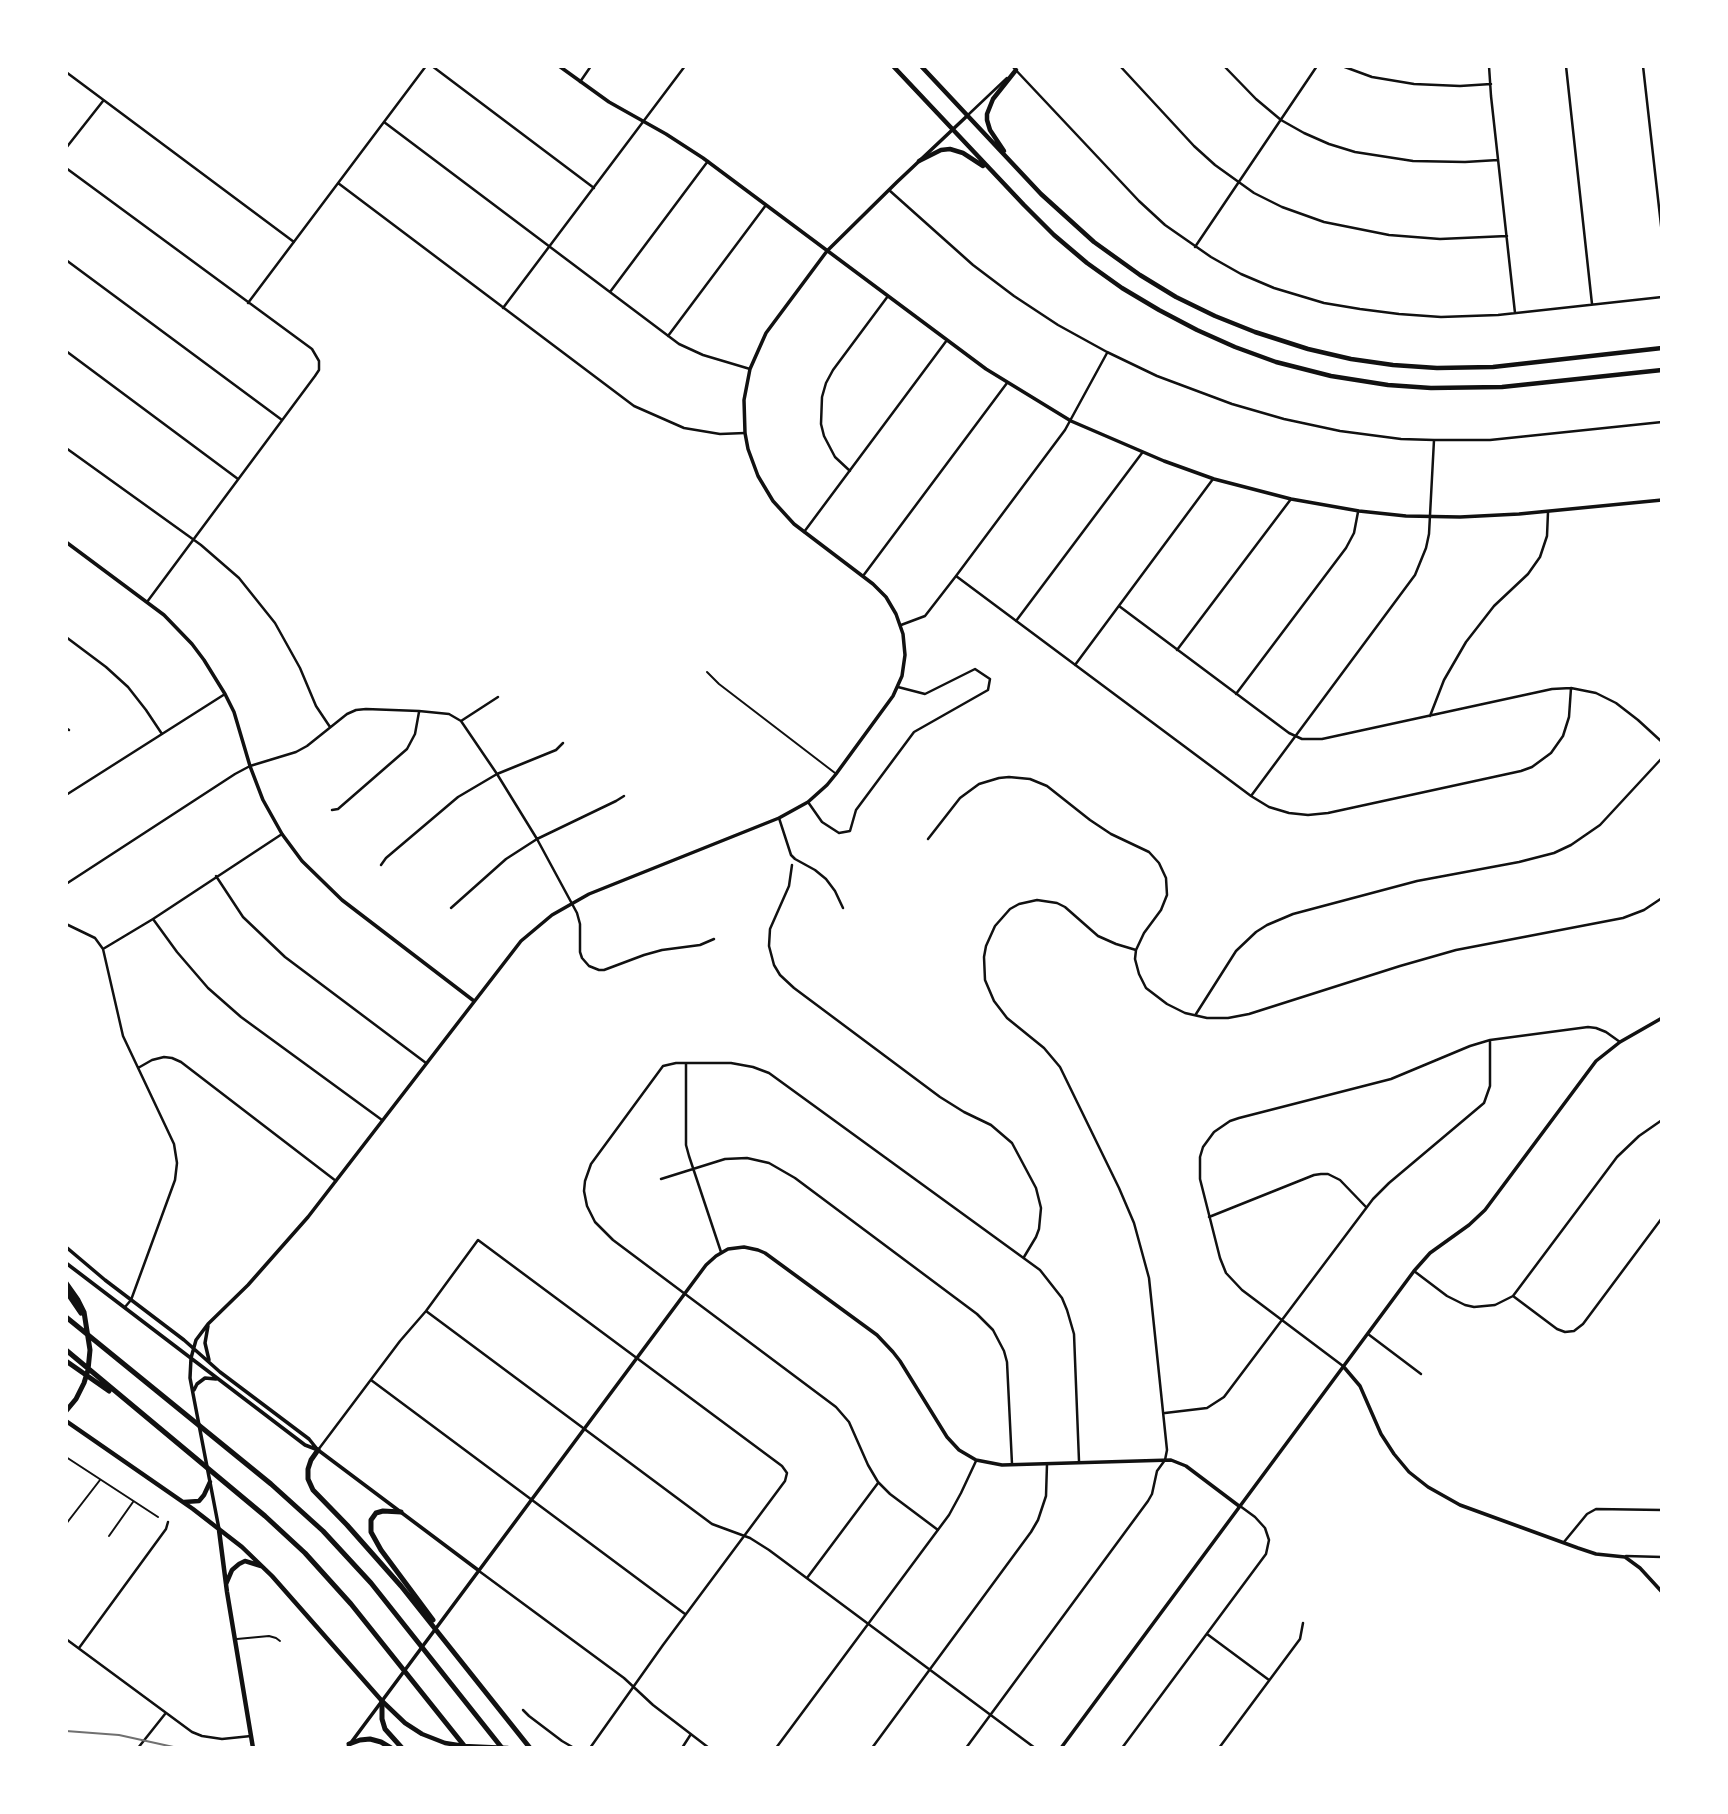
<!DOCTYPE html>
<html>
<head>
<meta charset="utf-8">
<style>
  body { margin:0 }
  #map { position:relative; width:1728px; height:1814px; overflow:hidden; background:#fff; font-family:"Sofia Sans Condensed",sans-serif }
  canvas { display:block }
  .frame { position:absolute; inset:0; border:68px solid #fff; pointer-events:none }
</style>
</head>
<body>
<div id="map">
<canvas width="1728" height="1814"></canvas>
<div class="frame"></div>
</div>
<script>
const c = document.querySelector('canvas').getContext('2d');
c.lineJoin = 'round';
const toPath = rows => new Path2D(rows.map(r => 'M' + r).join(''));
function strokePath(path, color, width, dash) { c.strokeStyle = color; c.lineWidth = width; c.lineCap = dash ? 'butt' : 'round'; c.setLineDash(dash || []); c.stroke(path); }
const service = toPath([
  [707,672,719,684,835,773],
  [66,1457,158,1517],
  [66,1524,100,1480],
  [109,1536,133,1502],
  [237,1639,269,1636,276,1638,280,1641]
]);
const minor = toPath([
  [432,66,594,188],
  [1012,66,1139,201,1165,225,1211,257,1241,274,1274,288,1324,303,1360,309,1399,314,1441,317,1498,315,1662,297],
  [1120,66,1194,146,1215,165,1254,193,1282,207,1324,222,1389,235,1440,239,1507,236],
  [1224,66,1256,99,1281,120,1304,133,1329,144,1355,152,1413,161,1465,162,1498,160],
  [1342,66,1372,77,1414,84,1460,86,1491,84],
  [1489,66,1491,96,1515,313],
  [1566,66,1592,304],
  [1643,66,1662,234],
  [1659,66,1662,67],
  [66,72,294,242],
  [580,82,591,66],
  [969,114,1007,78],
  [384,122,679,344,703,355,750,369],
  [66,148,103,101],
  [66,168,312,349,319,361,319,370,315,376,147,602],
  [338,183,634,406,684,428,720,434,745,433],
  [889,190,973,265,1014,296,1058,325,1107,352,1157,376,1232,404,1284,419,1340,431,1401,439,1434,440,1490,440,1662,422],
  [1195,247,1317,66],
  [66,260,282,420],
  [610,292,708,161],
  [248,303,426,66],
  [503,308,685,66],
  [668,336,766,205],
  [66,351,238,479],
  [66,448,201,545,239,578,275,623,300,668,316,706,330,727],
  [850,471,835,457,824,436,821,424,822,397,826,383,833,370,888,296],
  [804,532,947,340],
  [863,576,1007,383],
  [956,576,1251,796,1269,807,1289,813,1308,815,1328,813,1521,771,1532,767,1551,753,1563,736,1569,717,1571,688],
  [1119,606,1289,733,1302,739,1322,739,1552,689,1571,688,1596,693,1616,703,1638,720,1662,742],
  [1016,621,1142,453],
  [901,625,925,616,956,576,1065,430,1107,353],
  [66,637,106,667,128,687,146,710,162,734],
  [1177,650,1291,499],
  [1075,665,1213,479],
  [1236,694,1346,548,1354,533,1358,512],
  [1430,716,1444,680,1466,642,1494,606,1528,574,1540,557,1547,536,1548,512],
  [461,721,498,697],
  [66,728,69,730],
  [66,795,225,694],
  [1251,796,1415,575,1426,548,1429,534,1434,440],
  [808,802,822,822,839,833,850,831,856,810,914,732,988,690,990,679,975,669,925,694,898,687],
  [332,810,338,809,407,749,415,734,419,712],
  [779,818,791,855,795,859,815,870,826,879,835,891,843,908],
  [928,839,960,798,979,784,999,778,1009,777,1030,779,1047,786,1090,820,1111,834,1149,852,1159,863,1166,878,1167,895,1161,910,1144,933,1136,950,1135,959,1139,974,1146,988,1167,1004,1185,1013,1207,1018,1228,1018,1249,1014,1400,966,1456,950,1623,918,1644,910,1662,898],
  [381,865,386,858,458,797,497,774,556,750,563,743],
  [792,865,789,886,770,929,769,946,774,965,780,975,794,988,940,1097,964,1112,991,1125,1012,1143,1036,1188,1041,1208,1039,1229,1036,1237,1024,1257],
  [216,876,243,917,285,957,426,1063],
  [66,884,235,774,250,766,296,752,307,746,347,714,356,710,366,709,419,711,449,714,461,721,497,774,537,839,577,913,580,924,580,952,582,958,589,966,599,970,604,970,644,955,662,950,700,945,714,939],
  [451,908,506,859,537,839,616,801,624,796],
  [153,919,177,952,208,988,241,1017,382,1120],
  [66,924,95,938,103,949,123,1036,174,1144,177,1163,175,1180,131,1300,125,1307],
  [103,949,153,919,282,834],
  [1196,1014,1236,951,1256,932,1267,925,1293,914,1417,881,1519,862,1554,853,1571,845,1600,825,1662,758],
  [686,1063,686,1145,689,1156,721,1252],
  [138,1068,152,1060,164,1057,172,1058,181,1062,336,1181],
  [661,1179,725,1159,747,1158,769,1163,795,1178,977,1314,993,1330,1004,1351,1007,1362,1012,1464],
  [1209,1217,1314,1175,1321,1174,1328,1174,1340,1180,1366,1207],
  [1414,1271,1447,1296,1465,1305,1474,1307,1495,1305,1513,1296,1617,1157,1639,1136,1662,1120],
  [1513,1296,1557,1329,1565,1332,1574,1331,1583,1324,1662,1218],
  [426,1311,712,1524,750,1538,769,1550,1035,1748],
  [1368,1334,1421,1374],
  [1343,1366,1242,1290,1226,1273,1220,1258,1200,1179,1200,1157,1203,1147,1214,1132,1230,1121,1239,1118,1391,1079,1470,1046,1490,1040,1588,1027,1596,1028,1606,1032,1620,1042],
  [371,1380,685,1614],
  [1165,1413,1207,1408,1224,1397,1373,1199,1389,1183,1484,1103,1490,1086,1490,1040],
  [318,1450,400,1341,426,1311,478,1240,782,1466,787,1473,785,1481,663,1645,590,1748],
  [938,1530,890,1494,878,1482,868,1465,849,1422,836,1407,613,1240,595,1222,587,1206,584,1191,585,1181,591,1164,663,1066,676,1063,731,1063,753,1067,769,1073,1040,1270,1062,1298,1067,1310,1074,1334,1079,1461],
  [1564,1542,1587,1514,1596,1509,1662,1510],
  [1626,1556,1662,1557],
  [479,1571,624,1678,653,1705,709,1748],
  [807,1578,878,1483],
  [1207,1634,1269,1680],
  [66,1639,192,1732,202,1736,222,1739,251,1736],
  [79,1648,166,1529,168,1522],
  [523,1710,529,1716,562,1741,574,1748],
  [138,1748,165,1714],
  [682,1748,691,1734],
  [776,1748,949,1515,961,1493,976,1461],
  [872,1748,1031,1532,1038,1520,1046,1496,1047,1464],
  [966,1748,1148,1501,1152,1494,1157,1471,1165,1460,1167,1450,1149,1278,1134,1223,1119,1188,1060,1067,1044,1048,1007,1018,994,1001,985,980,984,957,986,946,995,926,1010,909,1019,904,1037,900,1057,903,1065,907,1098,936,1116,944,1136,950],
  [1122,1748,1266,1554,1269,1540,1265,1528,1255,1517,1240,1506],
  [1219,1748,1300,1639,1303,1623]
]);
const tertiary = toPath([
  [559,66,609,102,666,134,703,158,986,369,1071,421,1164,461,1214,479,1291,499,1359,511,1406,516,1460,517,1519,514,1662,500],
  [66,542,164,615,192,644,204,660,225,694,234,712,250,766,263,800,282,834,302,861,342,900,474,1001],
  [66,1247,105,1280,184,1340,220,1372,309,1439,317,1449],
  [66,1263,305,1445,318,1450,478,1570],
  [208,1326,205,1343,209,1360],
  [1343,1366,1360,1386,1381,1434,1394,1454,1409,1472,1428,1487,1460,1505,1578,1548,1596,1554,1625,1557,1640,1568,1662,1592],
  [194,1390,197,1384,205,1378,216,1379],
  [219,1529,190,1378,191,1358,196,1340,208,1324,248,1285,308,1217,521,941,552,915,589,894,779,818,808,802,827,785,836,774,893,696,902,676,905,655,903,634,896,614,886,597,873,584,794,524,773,501,758,476,748,449,745,433,744,400,750,369,766,333,827,251,897,182,967,116],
  [347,1748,706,1265,716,1256,728,1249,744,1247,758,1250,765,1253,877,1335,893,1352,900,1361,947,1437,959,1450,976,1460,1002,1465,1171,1460,1186,1466,1239,1506],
  [1061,1748,1414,1271,1430,1253,1469,1225,1485,1210,1596,1061,1620,1042,1662,1018]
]);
const secondary = toPath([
  [66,1421,193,1509,242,1547,272,1576,382,1701,405,1723,422,1734,445,1743,464,1746,508,1748],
  [184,1502,199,1501,204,1495,210,1482],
  [219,1530,227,1592,253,1748],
  [226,1584,232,1570,239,1564,245,1561,261,1566]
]);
const primary = toPath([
  [893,66,1024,205,1054,235,1087,263,1122,288,1159,310,1197,330,1235,347,1276,362,1331,376,1388,385,1431,388,1502,387,1662,370],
  [921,66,1041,194,1094,242,1140,275,1176,297,1215,316,1255,332,1308,349,1351,359,1393,365,1437,368,1493,367,1662,348],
  [1004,151,990,130,987,120,987,114,993,99,1016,70],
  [919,161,941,150,950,149,963,153,983,166]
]);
const motorway = toPath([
  [66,1283,78,1300,84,1312,90,1350,88,1370,84,1383,76,1399,66,1411],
  [66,1291,81,1313],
  [66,1317,271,1484,323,1531,371,1583,502,1748],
  [66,1350,265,1516,305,1553,351,1604,466,1748],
  [66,1361,109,1391],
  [318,1450,311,1460,308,1469,308,1479,313,1490,347,1525,401,1586,530,1748],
  [401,1512,383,1511,376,1513,371,1520,371,1532,381,1550,433,1620],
  [382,1701,382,1719,385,1729,402,1748],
  [349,1744,360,1740,370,1739,381,1742,391,1748]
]);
const rail = toPath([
  [66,1731,119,1735,178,1748],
  [66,1747,120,1748]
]);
strokePath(service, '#111', 2);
strokePath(minor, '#111', 2.5);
strokePath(tertiary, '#111', 3.5);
strokePath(secondary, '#111', 4.5);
strokePath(primary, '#111', 4.5);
strokePath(motorway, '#111', 5);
strokePath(rail, '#707070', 2);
</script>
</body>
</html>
